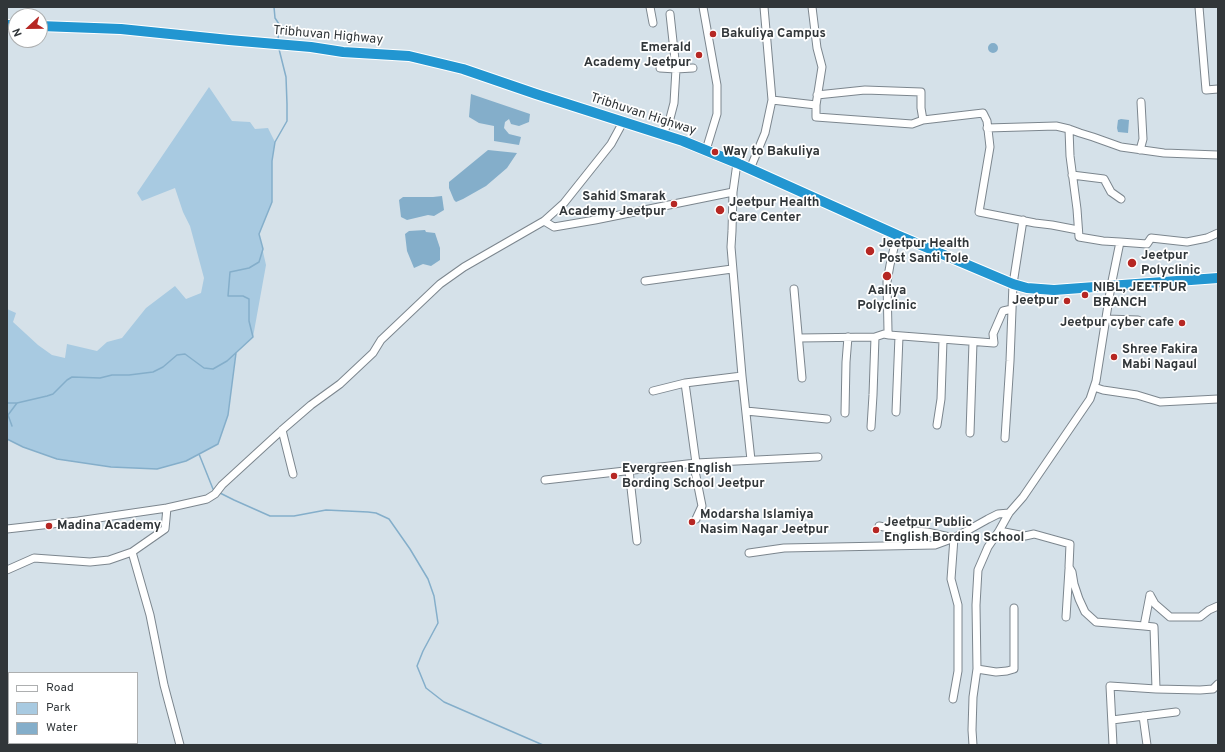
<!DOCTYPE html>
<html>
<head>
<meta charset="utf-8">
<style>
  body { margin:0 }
  #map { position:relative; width:1225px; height:752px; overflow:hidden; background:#d5e1e9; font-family:Overpass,sans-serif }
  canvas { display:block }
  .frame { position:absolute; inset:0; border:8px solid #313639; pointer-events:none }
  .legend { position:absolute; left:8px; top:672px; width:130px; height:72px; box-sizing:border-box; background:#fff; border:1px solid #adafb0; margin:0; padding:5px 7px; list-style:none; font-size:12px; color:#313639 }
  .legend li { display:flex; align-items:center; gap:8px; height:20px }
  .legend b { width:20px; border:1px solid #adafb0 }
  .north { position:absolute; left:8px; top:8px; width:40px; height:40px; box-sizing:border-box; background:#fff; border:1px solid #adafb0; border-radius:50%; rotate:248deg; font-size:11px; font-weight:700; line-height:16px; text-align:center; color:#313639 }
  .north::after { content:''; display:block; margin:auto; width:14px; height:18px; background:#b62723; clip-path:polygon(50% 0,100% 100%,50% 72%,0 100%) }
</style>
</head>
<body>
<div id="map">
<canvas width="1225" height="752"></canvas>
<div class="frame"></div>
<ul class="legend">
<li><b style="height:5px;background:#fff"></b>Road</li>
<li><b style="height:11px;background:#a8cae1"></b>Park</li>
<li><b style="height:11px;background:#84aeca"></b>Water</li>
</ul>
<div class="north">N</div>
</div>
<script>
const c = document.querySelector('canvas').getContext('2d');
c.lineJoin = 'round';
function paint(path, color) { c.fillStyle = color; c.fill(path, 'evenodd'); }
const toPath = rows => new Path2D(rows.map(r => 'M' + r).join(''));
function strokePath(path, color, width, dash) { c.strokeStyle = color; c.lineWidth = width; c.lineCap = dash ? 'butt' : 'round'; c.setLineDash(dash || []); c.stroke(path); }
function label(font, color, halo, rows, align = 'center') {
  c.font = font + ' Overpass,sans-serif'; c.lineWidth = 3.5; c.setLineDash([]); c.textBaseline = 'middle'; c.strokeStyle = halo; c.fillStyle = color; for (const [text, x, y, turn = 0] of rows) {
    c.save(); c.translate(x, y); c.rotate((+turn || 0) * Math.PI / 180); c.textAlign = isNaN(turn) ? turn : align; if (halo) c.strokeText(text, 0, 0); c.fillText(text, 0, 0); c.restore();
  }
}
const green = toPath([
  [209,87,232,121,250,122,255,129,268,128,275,142,272,161,272,202,259,234,266,265,253,337,236,352,228,415,218,444,186,461,157,469,111,467,57,459,23,447,7,439,7,309,16,313,13,322,38,345,52,355,65,358,67,344,97,351,107,342,122,338,146,308,175,286,186,299,201,293,204,278,190,226,183,212,175,188,142,201,137,193]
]);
const water = toPath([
  '988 48a5 5 0 1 1 10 0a5 5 0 1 1-10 0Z',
  [471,94,530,114,529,122,519,126,511,124,509,119,505,122,504,128,509,134,521,137,519,145,494,141,494,126,479,123,469,117],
  [1121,119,1129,120,1128,133,1118,132,1117,128,1118,120],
  [488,150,517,153,507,168,486,186,463,199,456,202,454,200,449,188,449,182],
  [442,196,444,210,434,216,428,215,407,220,401,217,399,200,403,197,433,197],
  [425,230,426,232,435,233,440,248,440,260,431,266,423,264,414,268,407,251,405,234,409,231]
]);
const stream = toPath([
  [274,7,275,18,279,24,278,41],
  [7,403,17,403],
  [12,426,8,415,17,403,47,396,53,394,67,380,72,377,100,378,112,375,129,375,153,372,163,367,177,355,185,354,204,368,213,369,227,361,253,337,249,321,249,299,243,296,228,296,230,272,249,268,259,262,263,249,259,234,272,202,272,161,275,142,287,121,287,104,286,77,279,49],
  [7,439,23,447,57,459,111,467,157,469,186,461,218,444,228,415,236,353],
  [199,454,213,489,215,490],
  [218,492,234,500,270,516,294,516,326,510,368,512,376,513,389,519,410,549,428,579,434,596,438,623,423,651,417,666,426,688,444,702,543,745]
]);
const minor = toPath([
  [650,7,653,23],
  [703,7,717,85,717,114,706,150],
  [812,7,817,48,822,67,816,105,816,117,912,124,923,120],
  [1199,7,1206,90,1218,89],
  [660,68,676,69,693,68],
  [817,95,865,90,921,92,921,108,923,120,983,113,987,121,990,147,979,212,1035,223,1052,225,1078,230],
  [772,100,816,105],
  [987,128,1056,126,1069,129,1080,133,1093,137,1121,147,1164,153,1218,155],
  [1069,129,1070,156,1077,209,1079,237,1103,241,1120,242],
  [662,134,669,122,674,103,676,69,670,14],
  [1140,150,1143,139,1141,102],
  [737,163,733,192,732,231,731,247,742,376,751,460],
  [750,169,765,133,772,100,764,7],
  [1072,175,1104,179,1111,192,1121,199],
  [544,221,554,227,595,220,733,192],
  [897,235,890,265,887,282,888,331,889,335,994,343,993,334,1003,311,1012,309],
  [645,281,732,269],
  [794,289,802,378],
  [1106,319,1138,320],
  [799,338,875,337,884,334,889,335],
  [685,383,696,463,694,466,702,506,696,519],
  [1094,387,1103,390,1137,395,1160,402,1218,399],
  [653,391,685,383,742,376],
  [746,411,827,419],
  [896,412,899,336],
  [845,413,846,362,848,337],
  [937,425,941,399,943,340],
  [871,427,873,395,875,337],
  [282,430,293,474],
  [970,433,973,342],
  [1005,438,1010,361,1013,284,1023,220],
  [629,470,637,541],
  [545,480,696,463,818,457],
  [879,526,894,529,927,532,954,538,951,579,958,605,958,671,953,699],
  [7,529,78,521,167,508],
  [999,531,1025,536,1034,534,1070,544,1069,567,1072,572,1074,584,1079,599,1085,612,1096,622,1144,626,1150,595],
  [132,552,150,615,164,685,180,745],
  [749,553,784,548,935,545,954,538,988,519,998,514,1009,513],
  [7,570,34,558,90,562,109,560,132,552,165,529,167,508,207,499,215,494,222,485,282,430,311,405,340,384,373,353,381,340,440,284,464,267,544,221,564,203,611,144,623,122],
  [1150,595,1155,604,1170,617,1200,617,1209,610,1218,606],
  [1066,617,1069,569],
  [1144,626,1154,627,1156,689],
  [977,669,996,672,1007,671,1014,669,1014,608],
  [1143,716,1147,745],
  [1112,720,1176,712],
  [973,745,972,730,973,697,977,669,976,605,978,570,988,547,999,531,1009,513,1023,497,1090,399,1096,381,1111,286,1120,242,1147,244,1151,238,1187,242,1207,238,1218,233],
  [1113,745,1110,686,1156,689,1200,690,1213,689,1218,684]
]);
const highway = toPath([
  [7,25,16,25],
  [40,26,121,29,229,40,311,47,343,52,409,56,463,69,536,94,683,141,737,163,897,235,1013,284,1027,288,1054,290,1218,278]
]);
const markers = [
  [713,34,4,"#b62723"],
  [699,55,4,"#b62723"],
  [715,152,4,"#b62723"],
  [674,204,4,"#b62723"],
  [720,210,5,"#b62723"],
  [870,251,5,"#b62723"],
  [1132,263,5,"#b62723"],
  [887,276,5,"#b62723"],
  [1085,295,4,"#b62723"],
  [1067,301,4,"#b62723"],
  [1182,323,4,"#b62723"],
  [1114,357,4,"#b62723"],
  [614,476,4,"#b62723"],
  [692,522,4,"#b62723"],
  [49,526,4,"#b62723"],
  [876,530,4,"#b62723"]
];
const poiNames = [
  ["Bakuliya Campus",721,34],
  ["Emerald",691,48,"right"],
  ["Academy Jeetpur",691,63,"right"],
  ["Way to Bakuliya",723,152],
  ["Sahid Smarak",666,197,"right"],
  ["Academy Jeetpur",666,212,"right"],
  ["Jeetpur Health",729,203],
  ["Care Center",729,218],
  ["Jeetpur Health",879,244],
  ["Post Santi Tole",879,259],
  ["Jeetpur",1141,256],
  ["Polyclinic",1141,271],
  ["NIBL, JEETPUR",1093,288],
  ["BRANCH",1093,303],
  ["Aaliya",887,291,"center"],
  ["Polyclinic",887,306,"center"],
  ["Jeetpur",1059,301,"right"],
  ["Jeetpur cyber cafe",1174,323,"right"],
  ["Shree Fakira",1122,350],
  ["Mabi Nagaul",1122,365],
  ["Evergreen English",622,469],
  ["Bording School Jeetpur",622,484],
  ["Modarsha Islamiya",700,515],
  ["Nasim Nagar Jeetpur",700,530],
  ["Jeetpur Public",884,523],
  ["English Bording School",884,538],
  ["Madina Academy",57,526]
];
const streetNames = [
  ["Tribhuvan Highway",328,36,5],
  ["Tribhuvan Highway",643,115,18]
];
paint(green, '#a8cae1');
paint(water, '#84aeca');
strokePath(stream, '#84aeca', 1.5);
strokePath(minor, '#7c868e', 9);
strokePath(highway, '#fff', 12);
strokePath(minor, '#fff', 7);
strokePath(highway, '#2296d1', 10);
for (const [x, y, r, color] of markers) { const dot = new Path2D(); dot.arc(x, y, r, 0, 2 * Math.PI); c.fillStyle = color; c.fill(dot); strokePath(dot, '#fff', 1.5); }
label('bold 13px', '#313639', '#fff', poiNames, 'left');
label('13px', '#313639', '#fff', streetNames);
</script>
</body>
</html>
